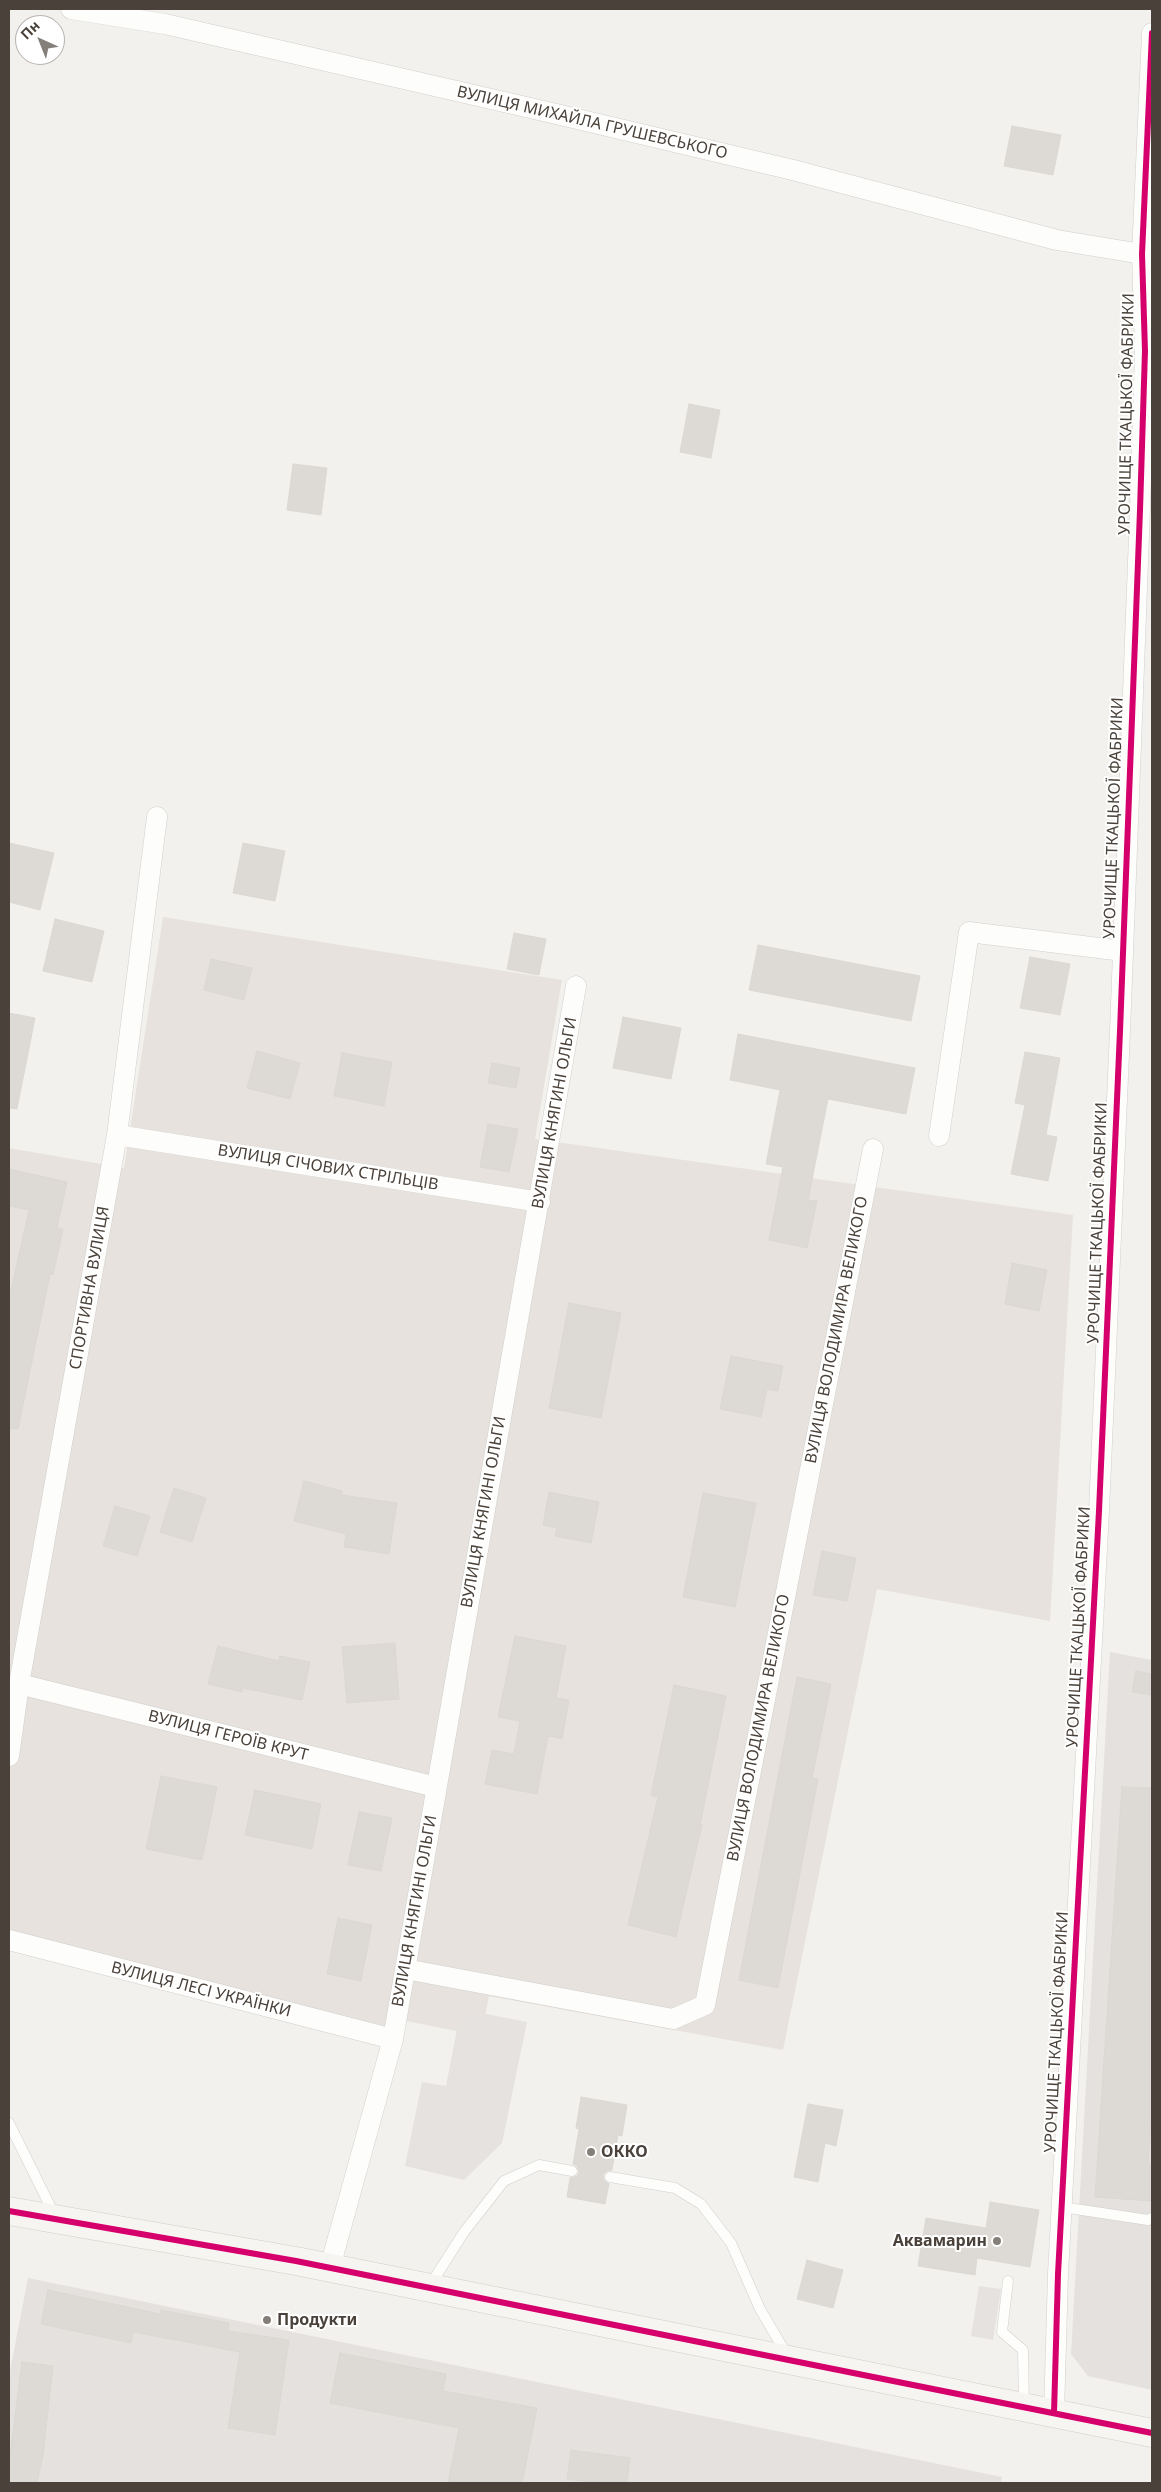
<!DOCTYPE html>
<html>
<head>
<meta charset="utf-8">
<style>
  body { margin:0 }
  #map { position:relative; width:1161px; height:2492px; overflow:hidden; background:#f3f1ee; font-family:"Noto Sans",sans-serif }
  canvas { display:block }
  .frame { position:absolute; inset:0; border:10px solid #4a423a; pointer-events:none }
  .north { position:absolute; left:15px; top:15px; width:50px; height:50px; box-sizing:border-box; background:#fff; border:1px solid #b7b3b0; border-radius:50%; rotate:316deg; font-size:14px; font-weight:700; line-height:20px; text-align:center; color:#4a423a }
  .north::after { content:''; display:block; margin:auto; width:18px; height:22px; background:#857f79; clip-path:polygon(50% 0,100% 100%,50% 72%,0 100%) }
</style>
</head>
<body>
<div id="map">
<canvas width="1161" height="2492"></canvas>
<div class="frame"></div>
<div class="north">Пн</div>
</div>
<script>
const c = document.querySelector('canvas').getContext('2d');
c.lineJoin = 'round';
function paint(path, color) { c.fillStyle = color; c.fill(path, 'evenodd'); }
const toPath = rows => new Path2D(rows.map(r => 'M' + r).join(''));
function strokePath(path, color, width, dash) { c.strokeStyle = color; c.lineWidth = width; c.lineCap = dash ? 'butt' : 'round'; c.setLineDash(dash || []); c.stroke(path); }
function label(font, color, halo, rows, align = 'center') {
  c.font = font + ' "Noto Sans",sans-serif'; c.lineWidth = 4; c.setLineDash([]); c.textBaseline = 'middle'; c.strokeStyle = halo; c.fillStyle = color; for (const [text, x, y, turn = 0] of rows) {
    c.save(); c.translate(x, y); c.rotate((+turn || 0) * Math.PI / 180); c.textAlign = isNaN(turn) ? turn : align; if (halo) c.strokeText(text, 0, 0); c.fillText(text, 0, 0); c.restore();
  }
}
const residential = toPath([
  [163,917,562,980,535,1139,1073,1215,1050,1621,877,1589,783,2050,489,1996,481,2036,396,2019,393,2039,9,1940,9,1148,124,1168]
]);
const industrial = toPath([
  [1110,1652,1152,1660,1152,2390,1088,2376,1071,2354],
  [28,2278,1002,2477,1001,2483,9,2483,9,2376]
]);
const parking = toPath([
  [461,2009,527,2022,502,2143,464,2180,405,2166,422,2082,446,2086],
  [979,2286,1001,2289,993,2340,971,2336]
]);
const building = toPath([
  [1012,126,1061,135,1053,175,1004,166,1012,126],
  [689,404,720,410,711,458,680,452,689,404],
  [293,464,327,468,321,515,287,510,293,464],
  [9,843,54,853,40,910,9,902,9,843],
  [243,843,285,851,275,901,233,893,243,843],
  [55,919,104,931,92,982,43,971,55,919],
  [514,933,546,939,539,975,507,969,514,933],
  [758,945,920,976,911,1021,749,990,758,945],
  [1030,957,1070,964,1060,1015,1020,1008,1030,957],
  [211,959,252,968,244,1000,204,990,211,959],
  [9,1013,35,1018,17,1109,9,1108,9,1013],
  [623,1017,681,1028,671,1079,613,1068,623,1017],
  [738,1034,915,1068,906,1114,828,1099,808,1200,817,1201,807,1248,769,1240,783,1167,766,1164,780,1090,730,1080,738,1034],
  [257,1051,300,1063,290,1099,247,1088,257,1051],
  [1025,1052,1060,1058,1046,1135,1057,1137,1048,1181,1011,1174,1025,1105,1015,1103,1025,1052],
  [342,1053,392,1062,384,1106,334,1096,342,1053],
  [492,1063,520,1068,516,1088,488,1083,492,1063],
  [488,1124,518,1129,509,1172,480,1167,488,1124],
  [9,1169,67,1182,57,1228,63,1229,53,1275,50,1274,18,1429,9,1428,9,1289,11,1290,29,1210,9,1206,9,1169],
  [1012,1263,1047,1270,1039,1311,1005,1304,1012,1263],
  [569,1303,621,1313,601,1418,549,1408,569,1303],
  [731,1356,783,1366,778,1391,767,1389,761,1417,720,1409,731,1356],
  [304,1481,342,1491,342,1495,397,1503,389,1554,344,1547,346,1534,294,1521,304,1481],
  [174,1488,206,1498,192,1542,160,1532,174,1488],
  [549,1492,599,1502,591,1543,555,1536,557,1528,543,1525,549,1492],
  [703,1493,756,1503,735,1607,683,1597,703,1493],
  [115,1506,150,1516,137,1556,103,1546,115,1506],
  [822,1551,856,1558,847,1601,813,1595,822,1551],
  [515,1636,566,1646,556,1698,569,1700,562,1739,548,1736,537,1794,485,1784,492,1750,514,1754,520,1721,498,1717,515,1636],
  [395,1643,399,1699,347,1703,342,1647,395,1643],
  [218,1646,279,1661,280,1656,310,1662,302,1700,243,1688,242,1692,208,1684,218,1646],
  [1136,1671,1152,1674,1152,1695,1132,1692,1136,1671],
  [797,1677,831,1684,812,1778,818,1779,778,1988,739,1980,797,1677],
  [674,1685,726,1696,700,1825,702,1825,676,1937,628,1925,658,1797,651,1795,674,1685],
  [161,1776,217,1787,202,1860,146,1849,161,1776],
  [1122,1787,1152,1788,1152,2101,1148,2164,1152,2164,1152,2201,1095,2197,1122,1787],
  [255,1790,321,1804,312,1849,245,1835,255,1790],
  [359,1812,392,1818,381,1871,348,1865,359,1812],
  [338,1918,372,1925,361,1981,327,1974,338,1918],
  [581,2097,627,2105,622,2136,618,2135,612,2170,607,2171,603,2175,604,2180,609,2184,605,2204,567,2197,570,2178,577,2176,579,2172,577,2166,573,2164,579,2129,576,2128,581,2097],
  [808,2104,843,2110,836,2146,825,2143,818,2182,794,2177,808,2104],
  [990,2202,1039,2210,1030,2267,977,2258,975,2275,918,2266,926,2218,986,2228,990,2202],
  [807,2260,843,2270,833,2308,797,2299,807,2260],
  [48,2290,160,2314,161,2310,229,2323,228,2331,289,2340,275,2435,228,2428,240,2352,133,2332,131,2343,41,2324,48,2290],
  [340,2353,446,2374,443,2391,537,2408,522,2483,448,2483,459,2428,330,2403,340,2353],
  [22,2362,53,2366,43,2455,37,2483,9,2483,9,2463,22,2362],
  [571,2450,630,2458,627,2483,599,2483,567,2479,571,2450]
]);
const lane = toPath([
  [9,2123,55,2216],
  [610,2177,675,2188,701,2204,731,2243,760,2309,787,2355],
  [1062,2207,1148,2220,1152,2218],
  [1008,2281,1002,2332,1023,2350,1024,2406],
  [429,2287,464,2232,504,2181,539,2165,572,2171]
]);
const street = toPath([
  [71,9,165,24,552,113,793,170,1057,240,1142,254],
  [117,1135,540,1202],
  [939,1136,969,932,1123,951],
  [19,1684,436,1787],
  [9,1756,19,1684,117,1135,157,817],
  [9,1940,393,2039],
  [405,1969,673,2019,705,2005,873,1149],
  [330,2267,393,2039,576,986],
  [1054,2413,1058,2274,1099,1511,1120,1031,1140,510,1145,351,1142,254,1152,33]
]);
const secondary = toPath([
  [9,2211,296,2261,1152,2433]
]);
const cycleway = toPath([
  [9,2211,296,2261,1152,2433],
  [1054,2413,1058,2274,1099,1511,1120,1031,1140,510,1145,351,1142,254,1152,33]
]);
const markers = [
  [591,2152,5,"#857f79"],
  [997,2241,5,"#857f79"],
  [267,2320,5,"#857f79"]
];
const streetNames = [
  ["ВУЛИЦЯ МИХАЙЛА ГРУШЕВСЬКОГО",592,123,13],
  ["УРОЧИЩЕ ТКАЦЬКОЇ ФАБРИКИ",1127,414,-89],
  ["УРОЧИЩЕ ТКАЦЬКОЇ ФАБРИКИ",1114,818,-88],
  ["ВУЛИЦЯ КНЯГИНІ ОЛЬГИ",555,1113,-80],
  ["ВУЛИЦЯ СІЧОВИХ СТРІЛЬЦІВ",328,1168,9],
  ["УРОЧИЩЕ ТКАЦЬКОЇ ФАБРИКИ",1098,1223,-88],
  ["СПОРТИВНА ВУЛИЦЯ",90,1288,-80],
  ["ВУЛИЦЯ ВОЛОДИМИРА ВЕЛИКОГО",837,1330,-79],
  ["ВУЛИЦЯ КНЯГИНІ ОЛЬГИ",484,1512,-80],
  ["УРОЧИЩЕ ТКАЦЬКОЇ ФАБРИКИ",1079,1627,-87],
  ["ВУЛИЦЯ ВОЛОДИМИРА ВЕЛИКОГО",759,1728,-79],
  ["ВУЛИЦЯ ГЕРОЇВ КРУТ",228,1736,14],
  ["ВУЛИЦЯ КНЯГИНІ ОЛЬГИ",415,1911,-80],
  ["ВУЛИЦЯ ЛЕСІ УКРАЇНКИ",201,1990,14],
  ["УРОЧИЩЕ ТКАЦЬКОЇ ФАБРИКИ",1057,2032,-87]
];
const poiNames = [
  ["ОККО",601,2152],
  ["Аквамарин",987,2241,"right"],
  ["Продукти",277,2320]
];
paint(residential, '#e7e2dd');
paint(industrial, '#e5e1de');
paint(parking, '#e5e2df');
paint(building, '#dddad6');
strokePath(building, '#dbd8d4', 1);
strokePath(lane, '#d1cfcc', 11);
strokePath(street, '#d1cfcc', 21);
strokePath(secondary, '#d2cdc6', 29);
strokePath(lane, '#fdfdfc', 10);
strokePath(street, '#fdfdfc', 20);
strokePath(secondary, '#f7f5f1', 28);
strokePath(cycleway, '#d6006c', 6);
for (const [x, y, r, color] of markers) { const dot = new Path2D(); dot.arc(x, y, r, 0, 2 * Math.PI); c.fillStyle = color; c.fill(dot); strokePath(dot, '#fff', 2); }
label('16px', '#4a423a', '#fff', streetNames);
label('bold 16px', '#4a423a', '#fff', poiNames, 'left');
</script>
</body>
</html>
